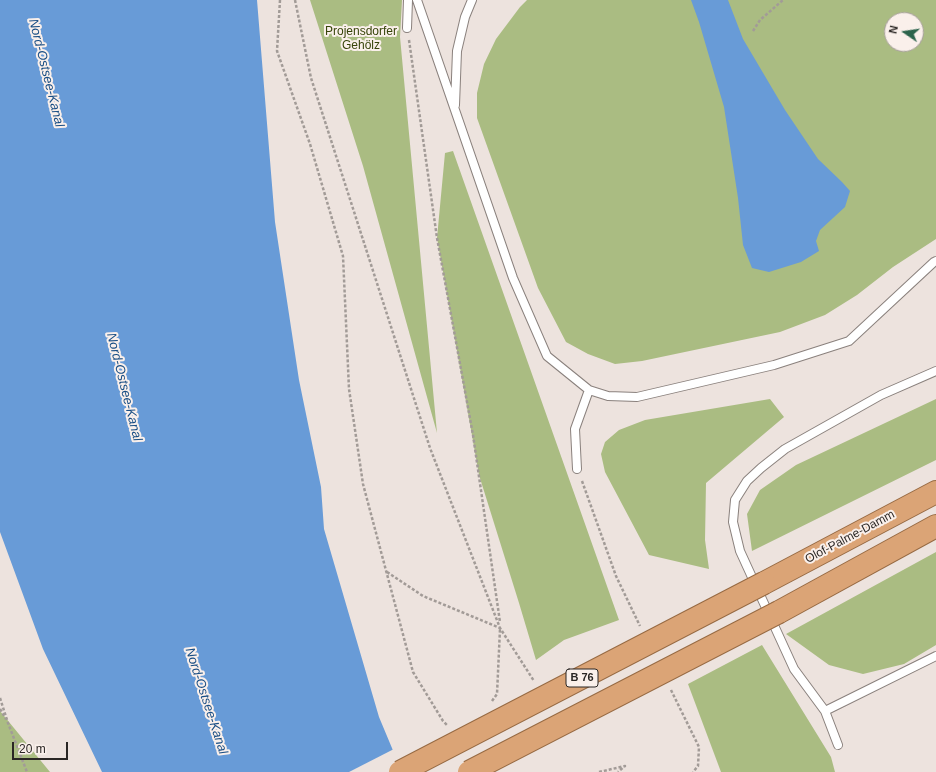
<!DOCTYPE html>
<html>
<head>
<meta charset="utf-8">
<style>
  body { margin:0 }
  #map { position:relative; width:936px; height:772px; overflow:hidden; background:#ede3de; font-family:Arial,sans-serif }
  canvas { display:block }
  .north { position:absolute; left:884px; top:12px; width:40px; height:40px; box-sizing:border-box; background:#faf0eb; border:1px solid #a79f9b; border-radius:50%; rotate:283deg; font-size:11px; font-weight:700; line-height:16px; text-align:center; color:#2a2624 }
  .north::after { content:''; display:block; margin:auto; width:14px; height:18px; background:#2c644c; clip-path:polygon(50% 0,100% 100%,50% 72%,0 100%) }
  .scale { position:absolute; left:12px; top:742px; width:56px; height:18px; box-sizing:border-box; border:2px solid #2a2624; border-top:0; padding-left:5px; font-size:12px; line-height:14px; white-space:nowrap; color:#2a2624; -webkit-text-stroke:3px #faf0eb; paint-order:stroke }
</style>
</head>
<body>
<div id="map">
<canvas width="936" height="772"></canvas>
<div class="north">N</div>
<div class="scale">20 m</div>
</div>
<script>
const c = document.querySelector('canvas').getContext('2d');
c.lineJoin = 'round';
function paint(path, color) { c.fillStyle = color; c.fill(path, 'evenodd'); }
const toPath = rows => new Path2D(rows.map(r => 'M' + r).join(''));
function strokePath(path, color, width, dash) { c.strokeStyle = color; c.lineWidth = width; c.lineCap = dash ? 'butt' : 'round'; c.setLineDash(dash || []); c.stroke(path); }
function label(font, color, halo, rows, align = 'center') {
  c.font = font + ' Arial,sans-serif'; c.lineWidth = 4; c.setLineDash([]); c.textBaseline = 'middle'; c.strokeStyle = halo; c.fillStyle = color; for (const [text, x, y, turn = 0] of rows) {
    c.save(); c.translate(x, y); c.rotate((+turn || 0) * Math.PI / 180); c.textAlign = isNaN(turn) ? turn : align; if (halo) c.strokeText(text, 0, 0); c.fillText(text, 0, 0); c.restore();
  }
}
const green = toPath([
  [310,0,402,0,400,37,437,433,363,166],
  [527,0,936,0,936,239,893,267,857,295,825,315,780,332,642,361,615,364,588,354,566,342,538,288,477,118,477,93,484,64,496,39,520,7],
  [892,20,916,20,916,44,892,44],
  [453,151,619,620,564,640,536,660,519,603,479,475,437,238,445,153],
  [770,399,784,417,706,483,705,540,709,569,649,555,605,472,601,454,605,442,619,430,645,420],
  [936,399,936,460,752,551,747,514,760,490,796,465],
  [936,552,936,645,904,664,863,674,829,665,786,634],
  [762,645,831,757,835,772,721,772,688,684],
  [0,711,50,772,0,772]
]);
const water = toPath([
  [0,0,257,0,275,222,299,380,321,487,324,529,379,717,402,772,102,772,43,649,0,532],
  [691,0,728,0,743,39,785,110,818,159,842,182,850,191,845,207,820,230,816,241,819,251,801,262,769,272,752,268,743,245,738,198,724,107,699,22]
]);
const pier = toPath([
  [394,749,404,772,349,772]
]);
const path = toPath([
  [280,0,277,51,310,144,343,256,349,389,363,484,413,672,443,721,447,725],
  [295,0,311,78,430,448,500,628,534,681],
  [753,31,760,20,783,0],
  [409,40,437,238,473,435,500,622],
  [582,481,616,576,640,626],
  [387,572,423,596,500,628],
  [671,690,699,747,698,766,693,772],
  [0,698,8,723,27,772],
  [492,701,497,694,500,629],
  [0,709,6,719],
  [599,772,625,766,618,772]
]);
const service = toPath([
  [417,0,513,278,547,356,589,390,608,396,637,397,774,365,849,341,934,262,936,261],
  [407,28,408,0],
  [455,105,457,51,465,17,472,0],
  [577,469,575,429,589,390],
  [825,711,936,656],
  [838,745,825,711,794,669,740,551,733,522,735,500,747,481,761,468,785,449,881,395,936,371]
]);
const trunk = toPath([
  [764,583,936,492],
  [779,612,936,526]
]);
const trunkBridge = toPath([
  [400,772,764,583],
  [469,772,779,612]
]);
const shields = [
  [582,678,32]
];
const shieldNames = [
  ["B 76",582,678]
];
const parkNames = [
  ["Projensdorfer",361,32],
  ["Gehölz",361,46]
];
const streetNames = [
  ["Olof-Palme-Damm",850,537,-28]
];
const waterNames = [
  ["Nord-Ostsee-Kanal",46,73,76],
  ["Nord-Ostsee-Kanal",124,387,76],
  ["Nord-Ostsee-Kanal",206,701,72]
];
paint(green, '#aabc82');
paint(water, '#689bd7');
paint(pier, '#ede3de');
strokePath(service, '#8a817d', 10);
strokePath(trunk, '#976a43', 24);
strokePath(path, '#a29b97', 2.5, [3, 2]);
strokePath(service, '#fff', 8);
strokePath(trunk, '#dba476', 22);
strokePath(trunkBridge, '#976a43', 24, []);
strokePath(trunkBridge, '#dba476', 22);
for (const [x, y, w] of shields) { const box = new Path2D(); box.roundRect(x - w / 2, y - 9, w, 18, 3); c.fillStyle = '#faf0eb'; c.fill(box); strokePath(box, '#2a2624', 1); }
label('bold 11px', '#2a2624', null, shieldNames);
label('12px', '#374409', '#faf0eb', parkNames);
label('12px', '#2a2624', '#faf0eb', streetNames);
label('italic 13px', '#184d84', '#faf0eb', waterNames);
</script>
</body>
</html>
